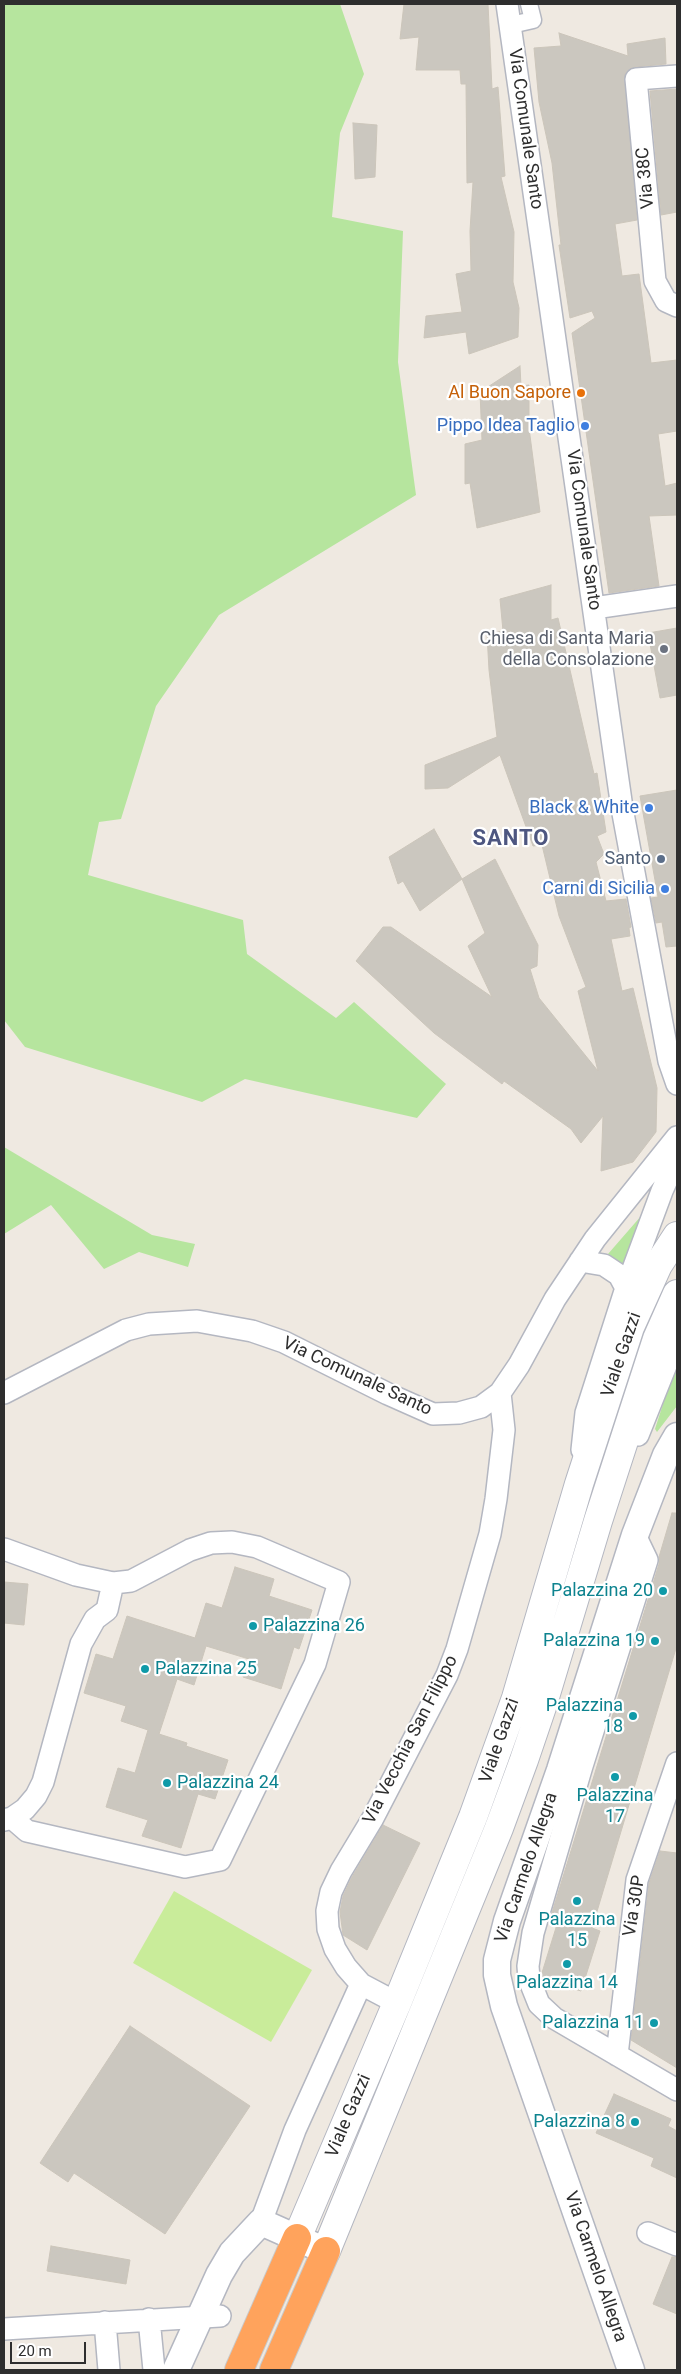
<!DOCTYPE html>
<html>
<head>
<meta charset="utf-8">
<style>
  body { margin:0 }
  #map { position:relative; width:681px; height:2374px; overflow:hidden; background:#efe9e1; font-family:Roboto,sans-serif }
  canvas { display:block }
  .frame { position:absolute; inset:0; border:5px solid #2e2e2e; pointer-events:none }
  .scale { position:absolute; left:10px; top:2342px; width:76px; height:22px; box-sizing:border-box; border:2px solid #2e2e2e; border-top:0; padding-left:6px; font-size:15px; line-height:18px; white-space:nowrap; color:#2e2e2e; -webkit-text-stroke:4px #fff; paint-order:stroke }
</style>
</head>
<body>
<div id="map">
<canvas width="681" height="2374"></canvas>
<div class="frame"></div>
<div class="scale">20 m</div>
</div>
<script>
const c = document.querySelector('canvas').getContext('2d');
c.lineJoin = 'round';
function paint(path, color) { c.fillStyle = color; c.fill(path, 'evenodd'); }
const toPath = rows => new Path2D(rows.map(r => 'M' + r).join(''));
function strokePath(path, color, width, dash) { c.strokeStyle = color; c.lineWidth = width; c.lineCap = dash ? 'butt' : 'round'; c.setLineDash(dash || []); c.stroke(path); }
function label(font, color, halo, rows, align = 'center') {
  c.font = font + ' Roboto,sans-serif'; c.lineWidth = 4.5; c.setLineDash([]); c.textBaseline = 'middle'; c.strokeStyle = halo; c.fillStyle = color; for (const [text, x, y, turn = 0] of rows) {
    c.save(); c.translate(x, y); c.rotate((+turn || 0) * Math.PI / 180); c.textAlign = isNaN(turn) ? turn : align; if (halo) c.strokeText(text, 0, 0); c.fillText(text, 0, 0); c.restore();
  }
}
const green = toPath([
  [4,4,340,4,364,74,340,133,332,217,403,231,398,362,416,495,219,615,156,706,121,819,99,822,88,875,243,920,247,954,336,1018,354,1002,446,1084,417,1118,245,1079,202,1102,25,1047,4,1020],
  [4,1147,152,1235,195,1244,188,1267,139,1252,104,1269,51,1205,4,1234],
  [648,1208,625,1265,608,1254],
  [677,1360,677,1406,657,1432,655,1429]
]);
const pitch = toPath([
  [174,1891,312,1970,271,2042,133,1963]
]);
const building = toPath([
  [404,4,488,4,492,89,498,87,505,176,501,177,514,232,513,282,519,308,518,337,469,354,466,332,424,338,426,316,462,312,456,274,471,271,470,231,473,182,467,183,466,84,461,84,460,70,416,70,419,37,400,39,404,4],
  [559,33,628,56,627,44,665,38,666,64,635,67,629,69,625,74,637,220,615,224,622,276,639,274,651,363,677,360,677,431,658,434,665,486,677,483,677,515,649,516,659,586,609,593,572,333,595,318,592,311,570,318,559,245,561,245,552,163,539,102,534,48,561,46,559,33],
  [677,89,677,212,661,215,650,91,677,89],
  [353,123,377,125,375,177,355,179,353,123],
  [520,366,521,386,529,385,529,428,540,512,477,528,470,483,465,484,465,444,482,440,480,392,520,366],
  [551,585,551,620,558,618,594,774,597,773,606,832,597,836,604,854,596,862,606,901,626,899,631,927,629,928,630,936,611,939,622,991,633,988,657,1088,656,1132,633,1162,601,1171,603,1116,581,1143,571,1129,504,1081,502,1084,434,1033,356,961,383,927,391,927,492,997,468,946,485,933,462,879,495,859,538,945,537,966,530,969,539,998,598,1071,578,991,586,987,559,916,542,845,533,846,500,755,448,788,425,789,425,765,497,737,489,670,487,634,503,631,500,599,551,585],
  [677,628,677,695,660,698,648,633,677,628],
  [677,790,677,946,666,947,662,922,656,923,651,898,658,897,640,796,677,790],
  [434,829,462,879,420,911,403,881,398,884,389,857,434,829],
  [672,1513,677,1513,677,1645,592,1928,600,1931,581,1991,543,1979,541,1976,559,1918,551,1916,659,1564,659,1557,672,1513],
  [235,1567,274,1579,269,1596,312,1610,299,1649,294,1647,281,1689,243,1677,249,1659,206,1646,194,1685,177,1679,159,1734,187,1743,186,1746,228,1760,215,1799,198,1794,181,1848,142,1836,148,1820,106,1807,118,1768,135,1773,148,1730,121,1721,126,1706,84,1693,96,1654,113,1659,127,1616,195,1638,206,1603,222,1608,235,1567],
  [4,1582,28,1584,24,1625,4,1623,4,1582],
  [383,1825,420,1843,367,1950,343,1935,340,1912,343,1896,352,1877,383,1825],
  [660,1851,677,1853,677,2068,631,2040,649,1883,660,1851],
  [130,2026,250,2106,165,2234,74,2173,68,2182,40,2163,130,2026],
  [614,2094,671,2119,668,2126,677,2131,677,2178,651,2166,654,2158,596,2133,614,2094],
  [51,2246,130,2260,126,2284,47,2271,51,2246],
  [672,2257,677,2257,677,2314,653,2304,672,2257]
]);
const pedestrian = toPath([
  [511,25,533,20,529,4]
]);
const minor = toPath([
  [507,4,622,808,669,1061,677,1084],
  [677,76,636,79,655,281,666,301,677,306],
  [594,608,677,596],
  [580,1261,604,1265,619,1275,626,1288],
  [4,1393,126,1330,149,1324,197,1321,252,1331,284,1342,388,1394,433,1414,459,1413,481,1407,500,1393,519,1365,555,1299,595,1239,677,1137],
  [638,1435,677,1338],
  [582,1450,586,1413,626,1288,662,1191,677,1157],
  [635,1535,647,1560,582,1766,533,1933,528,1966,529,1979,539,2004,554,2018,677,2090],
  [4,1549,76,1575,113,1583,131,1581,190,1550,211,1543,232,1542,257,1547,339,1582,315,1664,220,1860,185,1867,27,1831,12,1818],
  [4,1820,12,1818,25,1809,36,1796,43,1782,81,1644,95,1619,107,1610,113,1583],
  [361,1984,397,2003],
  [617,2055,637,1880,677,1763],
  [261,2222,295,2130,361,1984,346,1967,335,1949,328,1929,327,1911,331,1892,341,1871,373,1818,447,1675,457,1649,490,1534,496,1499,504,1430,500,1393],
  [648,2233,677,2245],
  [149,2319,154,2370],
  [105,2322,109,2370],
  [4,2329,220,2316]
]);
const tertiary = toPath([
  [261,2222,326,2251],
  [176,2370,219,2275,232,2253,261,2222],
  [631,2370,504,2006,497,1975,497,1960,507,1921,560,1770,635,1535,666,1455,677,1436]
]);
const secondary = toPath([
  [297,2238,397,2003,473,1817,516,1698,579,1484,630,1327,658,1265,677,1236],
  [326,2251,499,1828,524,1760,542,1707,598,1521,657,1339,677,1294]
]);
const motorway = toPath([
  [239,2370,297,2238],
  [274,2370,326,2251]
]);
const markers = [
  [581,393,5,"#e8710a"],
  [585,426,5,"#3f7fe0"],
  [664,649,5,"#6b7280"],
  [649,808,5,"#3f7fe0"],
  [661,859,5,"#5c6f8a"],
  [665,889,5,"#3f7fe0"],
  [663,1591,5,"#0f9aa8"],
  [253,1626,5,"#0f9aa8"],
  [655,1641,5,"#0f9aa8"],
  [145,1669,5,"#0f9aa8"],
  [633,1716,5,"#0f9aa8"],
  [615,1777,5,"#0f9aa8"],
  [167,1783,5,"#0f9aa8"],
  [577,1901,5,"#0f9aa8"],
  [567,1964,5,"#0f9aa8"],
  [654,2023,5,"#0f9aa8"],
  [635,2122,5,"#0f9aa8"]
];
const streetNames = [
  ["Via Comunale Santo",525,129,82],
  ["Via 38C",646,178,-95],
  ["Via Comunale Santo",583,530,82],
  ["Viale Gazzi",622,1355,-71],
  ["Via Comunale Santo",357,1377,25],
  ["Via Vecchia San Filippo",411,1740,-63],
  ["Viale Gazzi",500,1741,-71],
  ["Via Carmelo Allegra",527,1868,-71],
  ["Via 30P",635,1906,-81],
  ["Viale Gazzi",349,2116,-67],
  ["Via Carmelo Allegra",595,2267,71]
];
const foodNames = [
  ["Al Buon Sapore",571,393]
];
const shopNames = [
  ["Pippo Idea Taglio",575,426],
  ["Black & White",639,808],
  ["Carni di Sicilia",655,889]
];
const worshipNames = [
  ["Chiesa di Santa Maria",654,639],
  ["della Consolazione",654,660]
];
const serviceNames = [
  ["Santo",651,859]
];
const cultureNames = [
  ["Palazzina 20",653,1591],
  ["Palazzina 26",263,1626,"left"],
  ["Palazzina 19",645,1641],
  ["Palazzina 25",155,1669,"left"],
  ["Palazzina",623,1706],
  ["18",623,1727],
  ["Palazzina 24",177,1783,"left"],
  ["Palazzina",615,1796,"center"],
  ["17",615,1817,"center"],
  ["Palazzina",577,1920,"center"],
  ["15",577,1941,"center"],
  ["Palazzina 14",567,1983,"center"],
  ["Palazzina 11",644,2023],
  ["Palazzina 8",625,2122]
];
const districtNames = [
  ["SANTO",511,839]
];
paint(green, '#b6e59e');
paint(pitch, '#c9ec9a');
paint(building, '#cbc7bf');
strokePath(building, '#cbc5ba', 1);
strokePath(pedestrian, '#b4b7c1', 19);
strokePath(minor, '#b4b7c1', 24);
strokePath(tertiary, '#b4b7c1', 29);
strokePath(secondary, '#b4b7c1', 30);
strokePath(motorway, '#c9c9c9', 30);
strokePath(pedestrian, '#fff', 16);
strokePath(minor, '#fff', 21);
strokePath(tertiary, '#fff', 26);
strokePath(secondary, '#fff', 28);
strokePath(motorway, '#ffa35c', 28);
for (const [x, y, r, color] of markers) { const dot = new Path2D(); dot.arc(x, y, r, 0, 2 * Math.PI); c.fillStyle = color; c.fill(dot); strokePath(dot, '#fff', 2); }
label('18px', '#2e2e2e', '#fff', streetNames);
label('18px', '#c56008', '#fff', foodNames, 'right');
label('18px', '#366cbe', '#fff', shopNames, 'right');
label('18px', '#5b616d', '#fff', worshipNames, 'right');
label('18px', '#4e5e75', '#fff', serviceNames, 'right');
label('18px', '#0d838f', '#fff', cultureNames, 'right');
c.letterSpacing = '1px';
label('bold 22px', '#4d5680', '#fff', districtNames);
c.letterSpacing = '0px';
</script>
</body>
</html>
